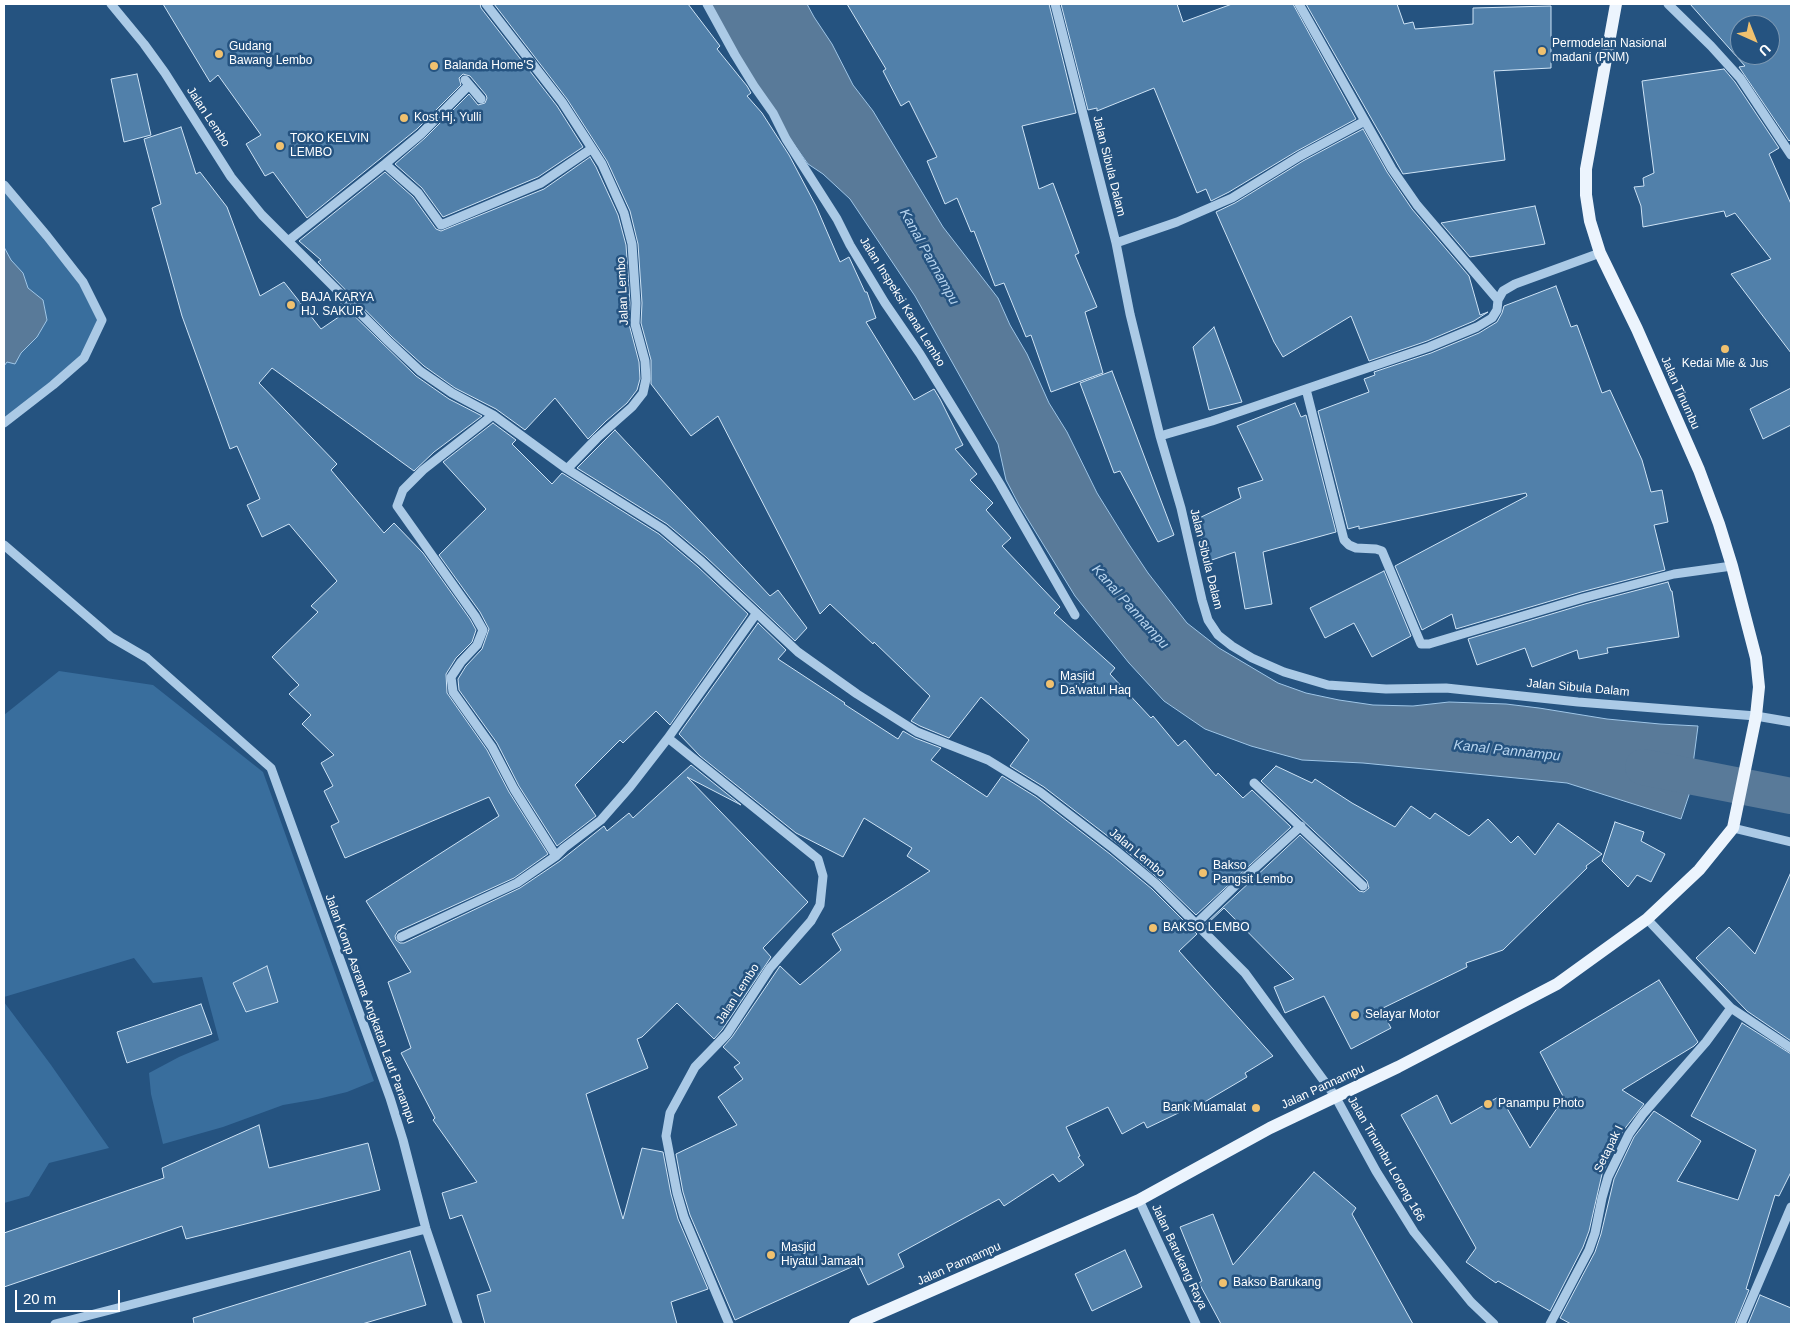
<!DOCTYPE html>
<html>
<head>
<meta charset="utf-8">
<style>
  body { margin:0 }
  #map { position:relative; width:1795px; height:1328px; overflow:hidden; background:#255380; font-family:Helvetica,sans-serif }
  canvas { display:block }
  .frame { position:absolute; inset:0; border:5px solid #fff; pointer-events:none }
  .north { position:absolute; left:1730px; top:15px; width:50px; height:50px; box-sizing:border-box; background:#255380; border:1px solid #7c98b3; border-radius:50%; rotate:136deg; font-size:14px; font-weight:700; line-height:20px; text-align:center; color:#fff }
  .north::after { content:''; display:block; margin:auto; width:18px; height:22px; background:#f0c16f; clip-path:polygon(50% 0,100% 100%,50% 72%,0 100%) }
  .scale { position:absolute; left:15px; top:1290px; width:105px; height:22px; box-sizing:border-box; border:2px solid #fff; border-top:0; padding-left:6px; font-size:15px; line-height:18px; white-space:nowrap; color:#fff; -webkit-text-stroke:4px #255380; paint-order:stroke }
</style>
</head>
<body>
<div id="map">
<canvas width="1795" height="1328"></canvas>
<div class="frame"></div>
<div class="north">U</div>
<div class="scale">20 m</div>
</div>
<script>
const c = document.querySelector('canvas').getContext('2d');
c.lineJoin = 'round';
function paint(path, color) { c.fillStyle = color; c.fill(path, 'evenodd'); }
const toPath = rows => new Path2D(rows.map(r => 'M' + r).join(''));
function strokePath(path, color, width, dash) { c.strokeStyle = color; c.lineWidth = width; c.lineCap = dash ? 'butt' : 'round'; c.setLineDash(dash || []); c.stroke(path); }
function label(font, color, halo, rows, align = 'center') {
  c.font = font + ' Helvetica,sans-serif'; c.lineWidth = 5; c.setLineDash([]); c.textBaseline = 'middle'; c.strokeStyle = halo; c.fillStyle = color; for (const [text, x, y, turn = 0] of rows) {
    c.save(); c.translate(x, y); c.rotate((+turn || 0) * Math.PI / 180); c.textAlign = isNaN(turn) ? turn : align; if (halo) c.strokeText(text, 0, 0); c.fillText(text, 0, 0); c.restore();
  }
}
const green = toPath([
  [4,189,77,277,99,320,81,357,4,420],
  [59,671,153,685,263,772,374,1081,347,1092,318,1099,283,1105,223,1127,163,1144,151,1094,149,1073,179,1057,219,1040,202,977,153,983,134,958,4,997,4,715],
  [4,1002,51,1065,109,1148,49,1163,29,1196,4,1203]
]);
const water = toPath([
  [710,4,807,4,814,17,832,44,853,85,873,111,943,227,998,298,1010,325,1027,354,1049,403,1067,432,1097,493,1128,543,1148,573,1187,623,1219,648,1278,683,1306,693,1339,700,1373,705,1413,706,1449,702,1506,704,1539,708,1607,719,1660,724,1698,726,1689,795,1681,819,1567,783,1363,763,1302,760,1251,746,1205,729,1164,701,1129,663,1075,596,1019,505,1006,480,998,444,915,296,850,199,823,174,808,164,788,136,747,69,710,4],
  [4,247,11,260,23,273,28,288,43,300,47,320,37,337,21,353,15,364,7,362,4,366,4,247]
]);
const canal = toPath([
  [1643,767,1791,796]
]);
const building = toPath([
  [163,4,480,4,481,8,557,106,583,147,538,177,443,217,422,188,395,164,425,138,469,94,478,105,485,103,487,98,486,95,470,76,463,74,459,78,461,85,417,129,307,218,273,172,265,176,246,144,261,135,218,75,210,82,163,4],
  [494,4,688,4,720,46,717,49,747,86,751,93,747,96,762,113,789,155,816,206,840,262,849,257,865,292,867,292,876,318,866,322,914,400,934,389,940,399,963,445,955,449,977,474,970,480,993,503,986,510,1011,538,1002,546,1060,607,1054,613,1115,668,1110,674,1151,718,1153,716,1178,746,1185,740,1216,776,1218,773,1243,798,1252,790,1291,827,1196,915,1160,880,1118,844,1044,787,1010,766,1029,740,981,697,949,738,920,726,911,721,930,696,874,642,873,644,830,604,820,614,718,416,691,436,651,384,651,360,641,323,642,303,638,244,630,211,607,161,567,99,494,4],
  [847,4,1049,4,1076,113,1022,126,1039,189,1053,183,1079,253,1075,255,1097,307,1085,312,1103,373,1051,392,1031,335,1026,337,1004,283,995,286,974,231,971,232,957,198,945,204,927,161,937,157,909,101,901,106,883,71,886,69,847,4],
  [1061,4,1177,4,1183,22,1232,4,1293,4,1356,119,1297,151,1229,192,1211,201,1206,189,1197,193,1154,88,1097,111,1097,108,1088,110,1061,4],
  [1306,4,1397,4,1404,24,1413,22,1415,29,1473,24,1473,8,1551,6,1551,68,1494,71,1505,160,1403,174,1306,4],
  [1690,4,1791,4,1791,139,1789,141,1739,67,1745,66,1690,4],
  [1740,25,1770,25,1770,55,1740,55,1740,25],
  [1724,69,1735,82,1779,148,1769,154,1791,204,1791,353,1731,274,1771,259,1735,213,1726,217,1724,211,1643,227,1641,206,1634,187,1644,186,1643,178,1654,173,1642,81,1724,69],
  [137,74,151,135,124,142,111,79,137,74],
  [181,127,196,174,200,172,227,207,260,296,284,282,321,329,346,312,339,301,416,376,449,399,482,416,434,452,414,471,272,368,259,383,337,464,331,470,384,533,394,523,423,553,470,619,476,630,472,642,456,658,446,674,447,693,487,750,509,792,548,854,514,878,398,931,395,936,396,940,400,943,404,943,520,888,560,861,604,826,607,831,629,813,633,818,691,765,741,805,687,777,808,902,763,948,771,957,722,1030,714,1039,677,1003,642,1037,637,1039,648,1068,586,1094,623,1219,642,1148,663,1152,671,1194,678,1219,708,1289,671,1302,677,1324,485,1324,477,1295,491,1291,462,1215,450,1219,442,1193,477,1182,433,1120,435,1118,401,1053,411,1048,388,982,411,972,366,901,499,816,489,797,345,858,331,826,339,822,324,791,333,786,321,763,334,755,302,724,311,715,289,694,299,685,272,657,318,612,311,606,337,581,289,524,262,537,247,505,260,499,237,446,230,449,182,316,152,208,161,204,144,139,181,127],
  [1363,129,1387,172,1412,209,1469,276,1480,315,1488,312,1474,321,1427,341,1369,361,1351,316,1283,357,1274,342,1216,212,1235,203,1303,161,1363,129],
  [590,157,596,167,618,215,626,245,630,303,629,324,639,362,640,379,637,390,627,403,606,421,588,439,555,398,525,430,496,409,455,388,424,366,392,337,318,262,321,260,299,241,385,172,413,197,436,229,441,231,544,189,590,157],
  [1535,206,1545,244,1470,257,1441,223,1535,206],
  [1556,286,1571,327,1577,325,1602,393,1610,390,1642,460,1651,492,1662,490,1668,522,1654,525,1665,570,1581,592,1456,629,1452,614,1422,630,1395,566,1527,496,1526,493,1359,529,1359,526,1348,529,1318,411,1369,392,1364,379,1375,375,1374,372,1431,353,1479,333,1497,322,1502,313,1504,306,1556,286],
  [1214,327,1242,402,1209,410,1193,347,1214,327],
  [1112,371,1174,535,1158,542,1120,471,1114,473,1080,383,1112,371],
  [1791,388,1791,425,1763,439,1750,409,1791,388],
  [1295,403,1301,417,1306,415,1336,532,1263,552,1272,604,1245,609,1235,552,1206,562,1197,519,1241,498,1238,488,1263,480,1237,426,1295,403],
  [493,423,516,440,512,444,552,484,562,473,659,534,698,567,748,614,670,725,656,711,623,743,620,740,575,785,596,816,557,846,519,786,497,743,459,690,458,679,466,666,482,649,489,629,480,612,439,555,486,509,443,462,493,423],
  [615,430,770,596,778,590,807,628,795,641,706,557,667,524,577,468,615,430],
  [1384,571,1411,636,1372,657,1354,623,1325,638,1310,608,1384,571],
  [1668,582,1671,591,1672,591,1679,637,1607,648,1608,653,1579,659,1577,650,1532,667,1525,648,1477,665,1468,639,1585,604,1668,582],
  [758,623,786,650,778,659,845,703,844,704,898,739,903,731,915,738,941,748,931,760,987,797,1002,776,1036,797,1110,854,1152,889,1197,934,1179,951,1273,1056,1245,1073,1247,1077,1196,1107,1195,1105,1147,1128,1144,1122,1122,1134,1108,1107,1066,1127,1080,1156,1078,1157,1084,1165,1059,1182,1053,1174,1004,1206,999,1199,898,1254,904,1267,868,1285,858,1264,735,1320,690,1215,683,1192,676,1154,737,1125,718,1097,743,1079,734,1067,740,1063,723,1047,732,1037,780,966,800,985,841,950,832,934,930,871,907,856,912,848,864,818,843,857,796,833,700,756,679,734,758,623],
  [1276,766,1312,783,1315,779,1352,803,1395,827,1411,806,1430,819,1435,813,1469,836,1488,819,1511,843,1518,836,1535,855,1558,823,1602,854,1586,866,1587,868,1503,950,1466,963,1467,967,1381,1009,1391,1028,1351,1049,1324,996,1285,1013,1274,987,1294,979,1224,908,1206,925,1205,924,1300,835,1359,891,1364,892,1369,888,1367,881,1261,781,1276,766],
  [1615,822,1644,832,1641,841,1665,854,1651,882,1637,875,1628,887,1602,861,1615,822],
  [1791,872,1791,1041,1747,1011,1696,958,1729,927,1755,954,1791,872],
  [267,966,278,1002,246,1012,233,983,267,966],
  [1659,980,1698,1042,1694,1046,1622,1090,1644,1104,1623,1131,1602,1174,1589,1231,1583,1247,1550,1311,1498,1281,1496,1283,1466,1262,1476,1248,1401,1115,1437,1095,1451,1124,1500,1096,1530,1148,1564,1098,1540,1052,1659,980],
  [201,1004,212,1034,127,1063,117,1032,201,1004],
  [1742,1023,1791,1054,1791,1172,1779,1196,1775,1195,1746,1289,1749,1290,1735,1324,1571,1324,1560,1318,1595,1252,1601,1234,1614,1179,1634,1137,1654,1111,1701,1141,1677,1181,1738,1200,1756,1150,1691,1116,1742,1023],
  [259,1125,269,1168,368,1143,380,1190,186,1239,182,1226,4,1287,4,1233,164,1178,162,1168,259,1125],
  [1314,1172,1356,1208,1352,1214,1413,1324,1221,1324,1199,1283,1202,1281,1180,1227,1213,1214,1233,1265,1314,1172],
  [1125,1250,1142,1287,1092,1311,1075,1274,1125,1250],
  [410,1251,426,1305,362,1324,194,1324,193,1318,410,1251],
  [1760,1295,1791,1308,1791,1324,1748,1324,1760,1295]
]);
const minor = toPath([
  [111,4,144,44,165,73,231,177,262,215,388,341,420,371,452,393,493,415,567,469,663,529,702,562,798,652,857,694,917,732,988,760,1040,792,1114,849,1156,884,1245,973,1335,1096,1376,1171,1414,1232,1471,1302,1494,1324],
  [486,4,562,102,602,164,624,213,632,244,636,303,635,324,645,361,646,379,643,393,632,407,597,438,567,469],
  [707,4,735,55,754,86,773,113,786,139,837,219,850,245,885,303,920,354,1000,484,1075,615],
  [1055,4,1116,243,1130,314,1160,436,1181,508,1202,600,1208,620,1218,635,1232,646,1252,658,1284,672,1328,685,1386,689,1446,688,1578,702,1756,716,1791,722],
  [1299,4,1392,169,1417,205,1498,300],
  [1668,4,1711,46,1740,78,1791,155],
  [465,80,481,99],
  [385,164,418,193,441,225,541,183,591,149],
  [4,185,47,236,83,282,102,320,84,358,53,385,4,423],
  [288,241,385,164,421,134,469,85],
  [1116,243,1177,222,1232,198,1300,156,1365,121],
  [1306,389,1344,540,1349,545,1356,548,1376,549,1382,551,1421,644,1429,644,1583,598,1674,574,1732,566],
  [493,415,423,470,403,490,397,506,475,616,483,630,477,645,461,662,451,677,453,692,492,747,514,789,556,856],
  [1160,436,1212,421,1429,347,1477,327,1492,318,1497,310,1498,300,1503,291,1515,284,1600,253],
  [4,545,111,637,147,658,271,768,390,1098,403,1140,426,1229,458,1324],
  [1254,783,1363,886],
  [1733,828,1791,842],
  [1647,919,1731,1008,1791,1048],
  [1196,924,1234,887,1301,826],
  [401,937,517,883,556,856,564,848,601,820,630,787,668,738],
  [1139,1200,1196,1324],
  [55,1324,426,1229],
  [729,1324,684,1217,677,1193,666,1136,670,1113,695,1067,727,1034,770,968,811,921,820,905,823,876,818,859,668,738,756,614],
  [1550,1324,1589,1250,1595,1233,1602,1198,1608,1177,1629,1134,1643,1114,1706,1042,1731,1008],
  [1741,1324,1791,1207]
]);
const major = toPath([
  [855,1324,1139,1200,1270,1128,1398,1067,1557,984,1647,919,1699,870,1733,828,1756,716,1759,687,1756,658,1732,566,1719,524,1699,470,1637,329,1600,253,1590,221,1586,195,1586,169,1616,4]
]);
const markers = [
  [1542,51,5,"#f0c16f"],
  [219,54,5,"#f0c16f"],
  [434,66,5,"#f0c16f"],
  [404,118,5,"#f0c16f"],
  [280,146,5,"#f0c16f"],
  [291,305,5,"#f0c16f"],
  [1725,349,5,"#f0c16f"],
  [1050,684,5,"#f0c16f"],
  [1203,873,5,"#f0c16f"],
  [1153,928,5,"#f0c16f"],
  [1355,1015,5,"#f0c16f"],
  [1488,1104,5,"#f0c16f"],
  [1256,1108,5,"#f0c16f"],
  [771,1255,5,"#f0c16f"],
  [1223,1283,5,"#f0c16f"]
];
const poiNames = [
  ["Permodelan Nasional",1552,44],
  ["madani (PNM)",1552,58],
  ["Gudang",229,47],
  ["Bawang Lembo",229,61],
  ["Balanda Home'S",444,66],
  ["Kost Hj. Yulli",414,118],
  ["TOKO KELVIN",290,139],
  ["LEMBO",290,153],
  ["BAJA KARYA",301,298],
  ["HJ. SAKUR",301,312],
  ["Kedai Mie & Jus",1725,364,"center"],
  ["Masjid",1060,677],
  ["Da'watul Haq",1060,691],
  ["Bakso",1213,866],
  ["Pangsit Lembo",1213,880],
  ["BAKSO LEMBO",1163,928],
  ["Selayar Motor",1365,1015],
  ["Panampu Photo",1498,1104],
  ["Bank Muamalat",1246,1108,"right"],
  ["Masjid",781,1248],
  ["Hiyatul Jamaah",781,1262],
  ["Bakso Barukang",1233,1283]
];
const streetNames = [
  ["Jalan Lembo",208,117,57],
  ["Jalan Sibula Dalam",1109,166,76],
  ["Jalan Lembo",623,291,-93],
  ["Jalan Inspeksi Kanal Lembo",902,302,58],
  ["Jalan Tinumbu",1680,393,66],
  ["Jalan Sibula Dalam",1206,559,76],
  ["Jalan Sibula Dalam",1578,688,5],
  ["Jalan Lembo",1137,853,40],
  ["Jalan Lembo",738,994,-57],
  ["Jalan Komp Asrama Angkatan Laut Panampu",370,1009,70],
  ["Jalan Pannampu",1323,1087,-25],
  ["Setapak I",1609,1149,-64],
  ["Jalan Tinumbu Lorong 166",1386,1159,60],
  ["Jalan Barukang Raya",1179,1257,65],
  ["Jalan Pannampu",959,1264,-24]
];
const waterNames = [
  ["Kanal Pannampu",929,257,61],
  ["Kanal Pannampu",1130,607,48],
  ["Kanal Pannampu",1507,751,6]
];
paint(green, '#396e9d');
paint(water, '#597a99');
strokePath(water, '#9fc6e7', 1);
strokePath(canal, '#597a99', 36);
paint(building, '#5180aa');
strokePath(building, '#cee3f5', 1);
strokePath(minor, '#abcae6', 9);
strokePath(major, '#ecf4fd', 12);
for (const [x, y, r, color] of markers) { const dot = new Path2D(); dot.arc(x, y, r, 0, 2 * Math.PI); c.fillStyle = color; c.fill(dot); strokePath(dot, '#255380', 2); }
label('12px', '#fff', '#255380', poiNames, 'left');
label('12px', '#fff', '#255380', streetNames);
label('italic 14px', '#b7d4ee', '#255380', waterNames);
</script>
</body>
</html>
